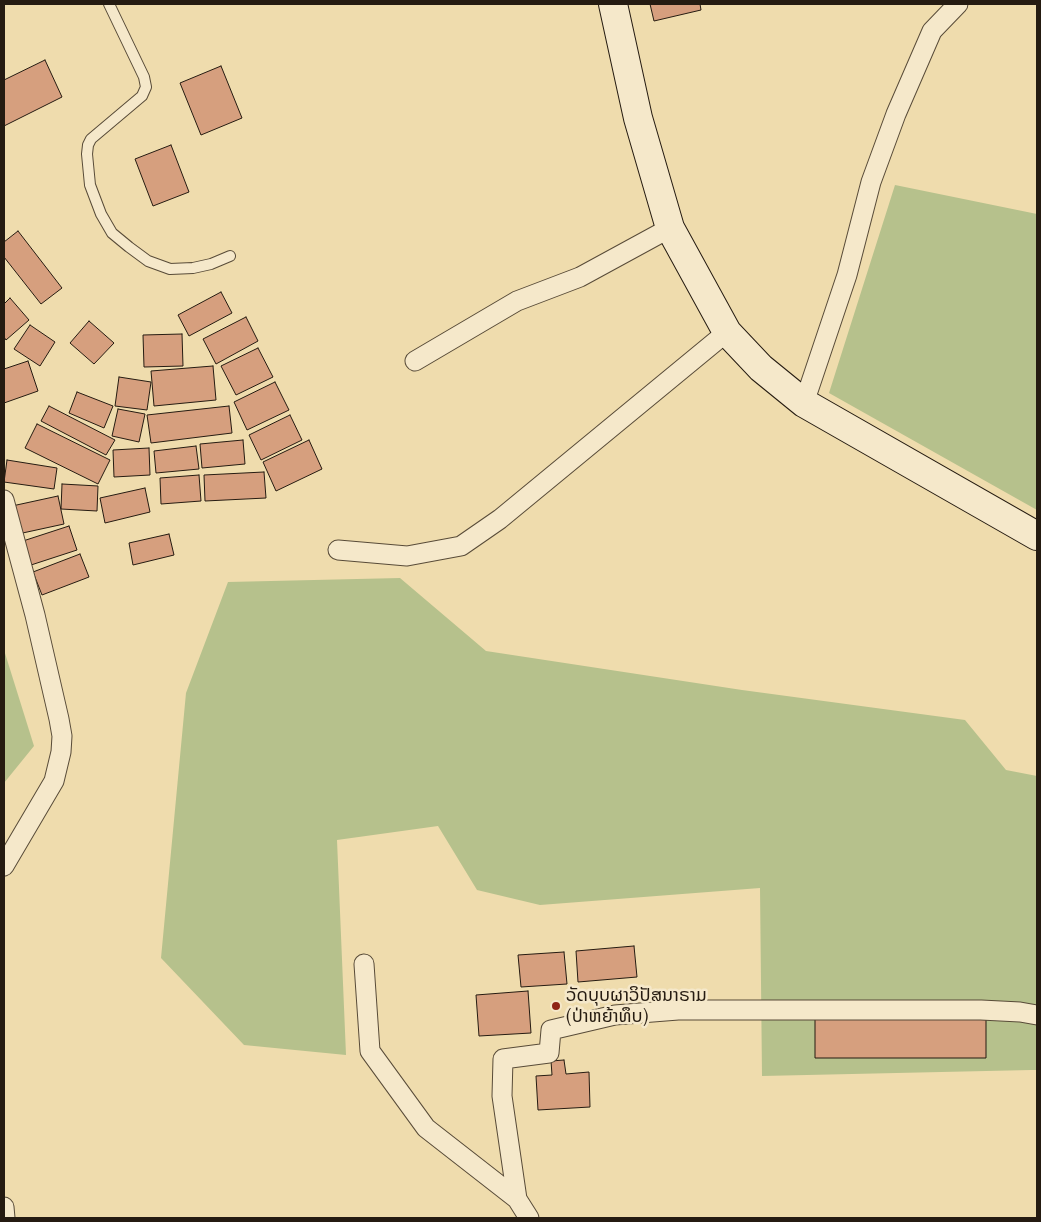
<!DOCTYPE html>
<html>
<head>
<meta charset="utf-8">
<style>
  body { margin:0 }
  #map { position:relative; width:1041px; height:1222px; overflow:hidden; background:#efdcad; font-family:"EB Garamond",serif }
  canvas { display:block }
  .frame { position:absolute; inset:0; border:5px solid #251b11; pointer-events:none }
</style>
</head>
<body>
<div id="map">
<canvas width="1041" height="1222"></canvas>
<div class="frame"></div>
</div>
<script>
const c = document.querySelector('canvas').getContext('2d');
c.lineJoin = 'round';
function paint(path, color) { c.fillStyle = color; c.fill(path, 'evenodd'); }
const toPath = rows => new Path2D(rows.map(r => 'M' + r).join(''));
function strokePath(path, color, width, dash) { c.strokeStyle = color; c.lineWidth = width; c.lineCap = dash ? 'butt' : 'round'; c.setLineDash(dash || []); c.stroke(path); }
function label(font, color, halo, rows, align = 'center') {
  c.font = font + ' "EB Garamond","Noto Sans Lao",serif'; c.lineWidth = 5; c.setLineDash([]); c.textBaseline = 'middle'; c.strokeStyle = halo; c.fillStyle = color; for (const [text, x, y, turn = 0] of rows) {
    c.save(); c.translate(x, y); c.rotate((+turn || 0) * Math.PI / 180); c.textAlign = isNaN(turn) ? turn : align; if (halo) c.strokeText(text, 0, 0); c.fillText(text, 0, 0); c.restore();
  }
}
const green = toPath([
  [895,185,1037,214,1037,510,829,393],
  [400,578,486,651,742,690,965,720,1006,770,1037,776,1037,1070,1031,1070,762,1076,760,888,540,905,477,890,438,826,337,840,346,1055,244,1045,161,958,186,693,228,582],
  [4,650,34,746,4,783]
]);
const building = toPath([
  [650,4,700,4,701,10,654,21,650,4],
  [45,60,62,97,4,126,4,80,45,60],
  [221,66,242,118,201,135,180,83,221,66],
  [171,145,189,192,153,206,135,159,171,145],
  [18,231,62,288,41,304,4,257,4,242,18,231],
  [221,292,232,313,189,336,178,315,221,292],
  [10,298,29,320,6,340,4,337,4,304,10,298],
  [246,317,258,341,216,364,203,339,246,317],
  [89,321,114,343,94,364,70,343,89,321],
  [30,325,55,342,40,366,14,349,30,325],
  [182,334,183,366,144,367,143,335,182,334],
  [258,348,273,377,236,395,221,366,258,348],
  [28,361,38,391,4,403,4,369,28,361],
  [213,366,216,400,154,406,151,371,213,366],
  [119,377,151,382,147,410,115,406,119,377],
  [275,382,289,410,247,430,234,402,275,382],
  [77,392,113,406,104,428,69,413,77,392],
  [49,406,115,440,106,455,41,421,49,406],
  [229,406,232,433,151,443,147,415,229,406],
  [118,409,145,414,139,442,112,436,118,409],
  [290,415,302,440,261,460,249,435,290,415],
  [37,424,110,460,98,484,25,448,37,424],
  [243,440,245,464,202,468,200,444,243,440],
  [309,440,322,469,276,491,263,462,309,440],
  [196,446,199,469,156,473,154,451,196,446],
  [149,448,150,475,114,477,113,450,149,448],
  [7,460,57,468,54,489,4,482,7,460],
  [264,472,266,498,205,501,204,475,264,472],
  [199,475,201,501,161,504,160,478,199,475],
  [62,484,98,486,97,511,61,509,62,484],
  [145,488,150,512,105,523,100,498,145,488],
  [58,496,64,524,18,534,12,506,58,496],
  [69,526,77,550,31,565,23,541,69,526],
  [169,534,174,555,133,565,129,543,169,534],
  [80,554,89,577,42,595,33,572,80,554],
  [634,946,637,977,578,982,576,951,634,946],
  [564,952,567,984,521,987,518,955,564,952],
  [528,991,531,1033,479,1036,476,995,528,991],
  [815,1017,986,1017,986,1058,815,1058,815,1017],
  [564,1060,566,1074,589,1072,590,1107,538,1110,536,1076,552,1075,551,1061,564,1060]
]);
const service = toPath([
  [109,4,144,77,146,87,142,96,91,139,88,145,87,154,90,185,101,214,112,233,129,247,148,261,170,269,193,268,211,264,230,256]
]);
const minor = toPath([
  [415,361,517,301,580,277,670,228],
  [804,403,847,275,871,182,896,114,932,31,958,4],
  [4,500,35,615,59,719,62,736,61,752,54,781,4,866],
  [338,550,407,556,461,546,500,519,727,332],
  [364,964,370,1051,426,1128,517,1199],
  [4,1207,5,1218],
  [529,1218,517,1199,502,1096,503,1059,549,1053,551,1030,615,1015,678,1010,981,1010,1020,1012,1037,1015]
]);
const secondary = toPath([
  [613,4,638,118,670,228,727,332,761,368,804,403,1037,536]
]);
const markers = [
  [556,1006,5,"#8f2418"]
];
const poiNames = [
  ["ວັດບຸບຜາວິປັສນາຣາມ",566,996],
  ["(ປ່າຫຍ້າທຶບ)",566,1017]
];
paint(green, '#b6c18c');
paint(building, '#d69f7e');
strokePath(building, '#251b11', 1);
strokePath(service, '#584b38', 12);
strokePath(minor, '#584b38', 21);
strokePath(secondary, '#251b11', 30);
strokePath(service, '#f5e8ca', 10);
strokePath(minor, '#f5e8ca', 19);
strokePath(secondary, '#f5e8ca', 28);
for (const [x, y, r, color] of markers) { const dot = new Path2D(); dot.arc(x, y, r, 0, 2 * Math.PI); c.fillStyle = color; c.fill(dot); strokePath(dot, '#f5e8ca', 2); }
label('18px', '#251b11', '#f5e8ca', poiNames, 'left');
</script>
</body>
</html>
